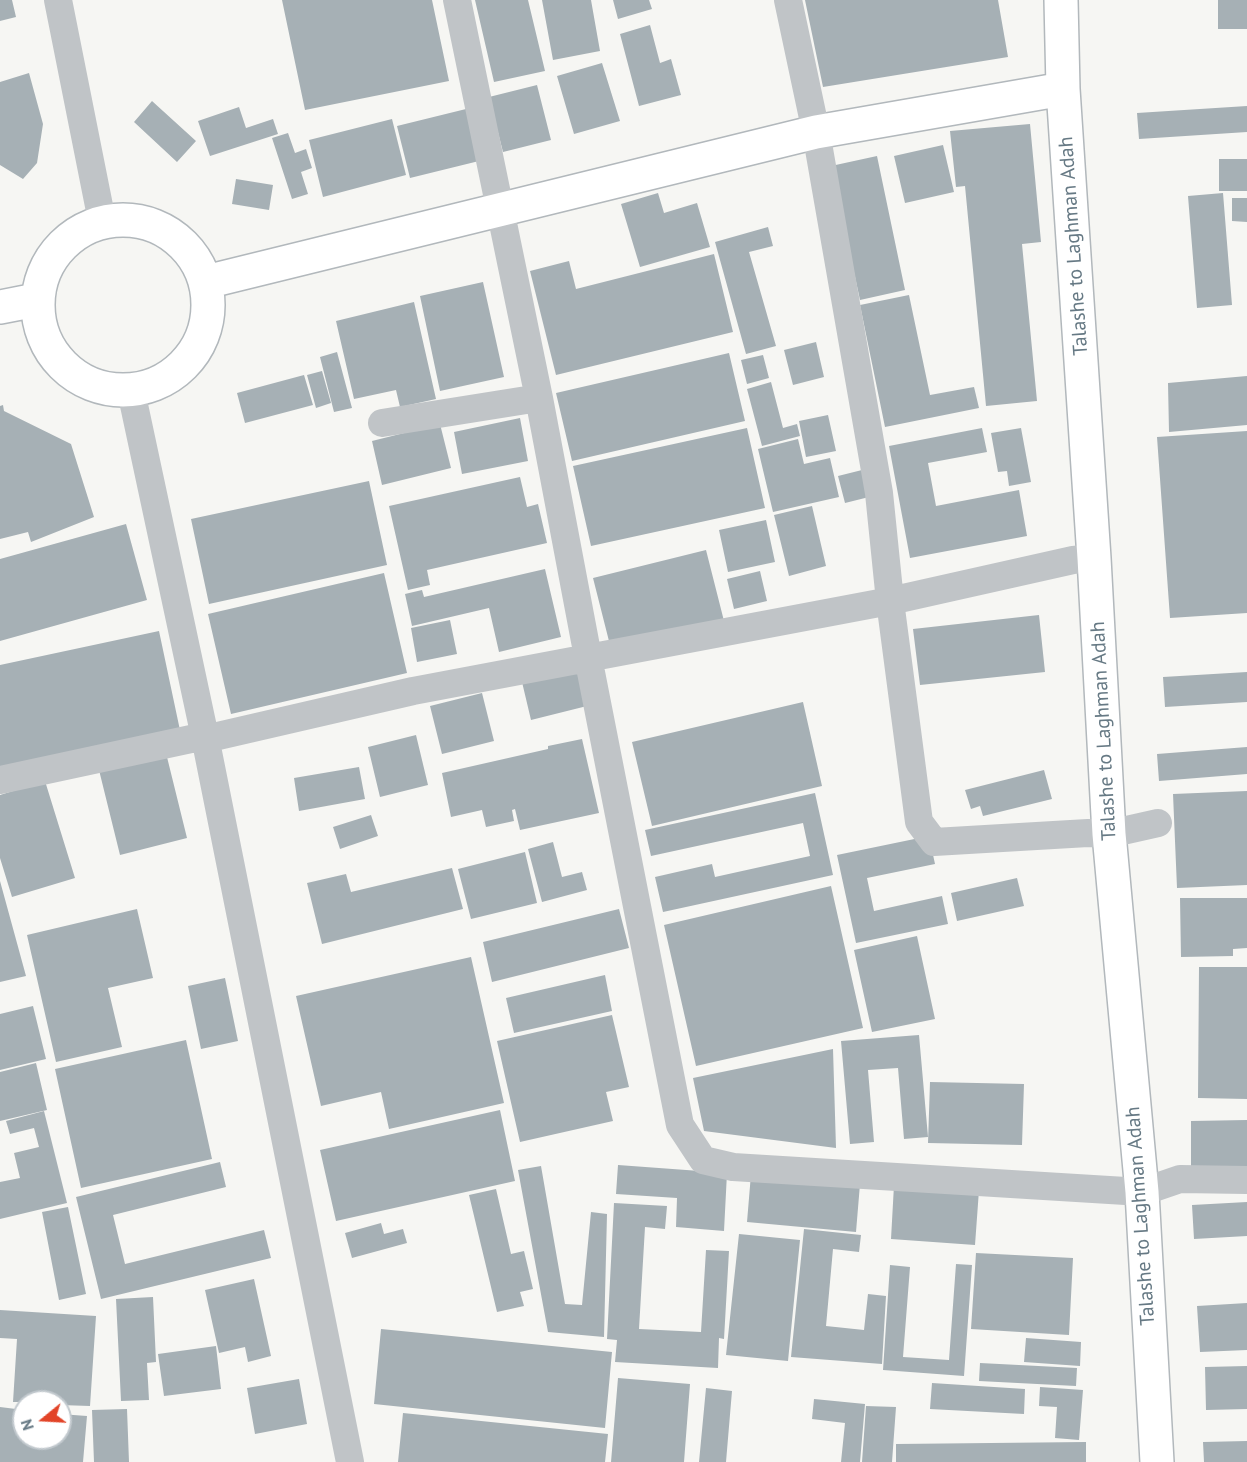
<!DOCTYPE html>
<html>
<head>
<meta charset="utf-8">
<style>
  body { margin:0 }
  #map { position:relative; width:1247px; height:1462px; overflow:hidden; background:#f6f6f3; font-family:"PT Sans",sans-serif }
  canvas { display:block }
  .north { position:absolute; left:12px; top:1390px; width:60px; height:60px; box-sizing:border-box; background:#fff; border:2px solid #c2c9ce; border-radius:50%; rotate:252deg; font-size:16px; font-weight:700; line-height:24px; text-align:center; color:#667984 }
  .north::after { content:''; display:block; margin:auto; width:21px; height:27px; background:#e24428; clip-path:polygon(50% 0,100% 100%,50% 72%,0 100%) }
</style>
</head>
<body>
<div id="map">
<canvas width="1247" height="1462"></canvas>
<div class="north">N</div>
</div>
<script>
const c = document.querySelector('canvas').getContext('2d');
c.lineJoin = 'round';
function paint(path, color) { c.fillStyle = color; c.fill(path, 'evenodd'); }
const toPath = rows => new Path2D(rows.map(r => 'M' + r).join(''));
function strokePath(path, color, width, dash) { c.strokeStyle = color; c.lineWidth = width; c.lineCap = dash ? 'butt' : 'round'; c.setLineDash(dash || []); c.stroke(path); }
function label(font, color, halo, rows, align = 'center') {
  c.font = font + ' "PT Sans",sans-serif'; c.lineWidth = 6; c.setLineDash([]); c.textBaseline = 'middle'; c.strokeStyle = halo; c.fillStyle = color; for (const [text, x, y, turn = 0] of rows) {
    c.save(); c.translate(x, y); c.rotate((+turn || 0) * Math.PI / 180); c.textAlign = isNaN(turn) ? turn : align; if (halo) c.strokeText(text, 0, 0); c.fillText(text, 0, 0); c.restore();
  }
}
const building = toPath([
  [0,0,12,0,16,17,0,21],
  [282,0,432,0,449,81,305,110],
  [475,0,528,0,545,71,494,82],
  [542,0,591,0,600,51,553,60],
  [613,0,649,0,652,9,618,19],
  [805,0,998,0,1008,57,823,87],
  [1218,0,1247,0,1247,29,1218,29],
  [650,25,660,63,671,59,681,95,639,106,620,34],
  [602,63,620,121,574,134,557,76],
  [29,73,43,124,37,163,23,179,0,165,0,82],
  [537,85,551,140,503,152,489,97],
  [152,101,196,141,177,162,134,122],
  [1247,106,1247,132,1139,139,1137,113],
  [239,107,246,128,273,119,278,134,210,156,198,121],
  [466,109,479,161,410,178,397,126],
  [392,119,406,175,323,197,309,140],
  [1030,124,1041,242,1022,244,1037,401,986,406,965,186,956,187,950,131],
  [288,133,295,153,306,149,312,168,301,172,308,194,292,199,272,138],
  [943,145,954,192,905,203,894,156],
  [877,156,905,290,860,300,831,166],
  [1219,159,1247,159,1247,191,1219,191],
  [236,179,273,185,269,210,232,204],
  [658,193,664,213,697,203,710,247,640,267,621,204],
  [1223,193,1232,305,1197,308,1188,196],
  [1232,198,1247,198,1247,222,1232,221],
  [768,227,773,246,749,252,776,346,746,354,715,242],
  [714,254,733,332,556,375,530,271,569,261,576,289],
  [483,282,504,377,440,391,420,296],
  [909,295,930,395,974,387,979,408,885,427,860,305],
  [414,302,436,399,400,407,396,390,354,399,336,321],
  [816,342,824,377,793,385,784,350],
  [337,352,352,408,334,412,320,357],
  [729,353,745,421,572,461,556,393],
  [763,355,769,378,747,384,741,360],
  [322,371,331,403,316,408,307,375],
  [304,375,313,405,245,423,237,393],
  [1247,376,1247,425,1169,432,1168,383],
  [771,382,783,428,797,424,800,436,762,446,747,389],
  [3,405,4,411,71,444,94,517,31,542,28,532,0,539,0,406],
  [828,415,836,451,806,457,799,421],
  [520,418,528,461,462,474,454,432],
  [440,424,451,468,382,485,372,441],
  [747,428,765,508,591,546,573,466],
  [982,428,987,452,928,463,936,506,1019,490,1027,536,910,558,889,446],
  [1021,428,1031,482,1009,486,1007,471,998,472,991,433],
  [1247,431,1247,613,1170,618,1157,437],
  [798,439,804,464,830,458,839,497,773,512,758,449],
  [862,470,869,497,845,503,838,476],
  [520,477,527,507,538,504,547,543,427,570,430,585,408,590,389,506],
  [369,481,387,565,209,604,191,519],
  [812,506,826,566,789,576,774,515],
  [766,520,775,562,728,572,719,530],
  [126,524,147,600,0,641,0,559],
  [706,550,724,621,611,649,593,578],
  [545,569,561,637,499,652,489,608,412,626,405,594,422,590,424,597],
  [760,571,767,601,734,609,727,579],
  [384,573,407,673,231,714,208,614],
  [1039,615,1045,672,920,685,913,629],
  [450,620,457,654,417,662,411,628],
  [159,631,181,735,0,773,0,665],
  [577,668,587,706,531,720,522,682],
  [1247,672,1247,702,1165,707,1163,677],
  [482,693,494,741,442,754,430,706],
  [803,702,822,786,652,826,632,742],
  [416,735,428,785,380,797,368,747],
  [582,739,599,813,520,830,515,809,512,810,514,821,486,827,482,810,451,817,442,773,548,749,548,746],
  [1247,747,1247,774,1159,781,1157,754],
  [166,753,187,838,120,855,99,770],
  [359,767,365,799,299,811,294,778],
  [1044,770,1052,799,983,816,980,806,971,809,965,790],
  [45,781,75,878,12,897,0,858,0,795],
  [1247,791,1247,885,1177,888,1173,794],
  [815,793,833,875,663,912,655,877,712,864,715,877,810,856,803,823,651,856,645,830],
  [371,815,378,836,340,849,333,827],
  [929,836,935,864,867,878,874,911,942,896,948,924,856,943,837,855],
  [553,842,562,877,582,872,587,890,542,902,528,849],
  [525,852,537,903,471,919,458,869],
  [452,868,463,909,322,944,307,883,346,874,351,892],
  [1017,878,1024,906,957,921,951,893],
  [0,881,26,976,0,982],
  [831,886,863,1028,696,1066,664,925],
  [1180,898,1247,898,1247,948,1233,949,1233,956,1181,957],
  [137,909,153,978,108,988,122,1047,56,1062,27,935],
  [619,909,629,948,492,982,483,942],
  [917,936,935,1019,872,1032,854,950],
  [471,957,504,1103,389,1129,381,1092,321,1106,296,996],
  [1199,967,1247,967,1247,1099,1198,1098],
  [605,975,612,1011,514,1033,506,998],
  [225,978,238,1041,201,1049,188,986],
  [33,1006,46,1059,0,1070,0,1014],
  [612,1015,629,1087,606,1092,613,1121,520,1142,497,1041],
  [919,1035,928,1137,904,1139,898,1068,868,1070,874,1142,850,1144,841,1041],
  [186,1040,212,1159,81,1188,55,1069],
  [833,1049,836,1148,704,1131,693,1078],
  [36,1063,47,1110,0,1121,0,1072],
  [930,1082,1024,1084,1022,1145,928,1143],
  [500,1110,515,1181,336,1221,320,1150],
  [44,1111,67,1203,0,1219,0,1182,20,1178,14,1153,39,1147,34,1128,10,1134,6,1121],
  [1247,1120,1247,1166,1191,1166,1191,1121],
  [220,1162,226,1187,113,1215,125,1264,264,1230,271,1258,101,1299,76,1197],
  [618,1165,727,1173,724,1231,676,1227,677,1198,616,1194],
  [541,1166,565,1304,582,1305,591,1212,607,1214,604,1337,548,1332,518,1170],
  [751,1174,860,1184,856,1232,747,1222],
  [894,1185,979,1190,975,1245,891,1239],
  [496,1189,511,1254,524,1251,533,1289,520,1292,524,1306,497,1312,469,1195],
  [1247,1202,1247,1236,1194,1239,1192,1205],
  [614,1203,667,1206,665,1229,645,1227,639,1329,701,1332,706,1250,729,1251,724,1339,719,1338,718,1368,615,1362,617,1340,607,1339],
  [68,1207,86,1294,59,1300,42,1212],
  [381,1223,384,1234,403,1229,407,1243,352,1258,345,1233],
  [804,1229,861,1235,859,1252,833,1249,826,1326,864,1330,868,1294,886,1296,882,1364,791,1357],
  [739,1234,800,1240,788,1361,726,1355],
  [976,1253,1073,1258,1069,1335,971,1329],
  [956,1264,972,1265,964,1376,883,1370,890,1265,910,1267,903,1357,949,1360],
  [254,1279,271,1356,248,1362,245,1347,219,1353,205,1290],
  [153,1297,156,1362,147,1363,149,1400,121,1401,116,1299],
  [1247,1303,1247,1350,1200,1352,1197,1306],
  [0,1310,96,1316,90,1406,60,1405,60,1402,13,1402,17,1339,0,1338],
  [381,1329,612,1352,605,1428,374,1404],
  [1026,1338,1081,1342,1080,1366,1024,1362],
  [216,1346,221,1389,164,1396,158,1354],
  [980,1363,1077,1368,1076,1386,979,1381],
  [1247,1366,1247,1409,1206,1410,1205,1367],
  [618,1378,690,1384,684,1462,611,1462],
  [299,1379,307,1424,255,1434,247,1388],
  [932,1383,1025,1389,1024,1414,930,1409],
  [1040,1387,1083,1390,1079,1440,1055,1438,1057,1407,1039,1406],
  [706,1388,732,1391,726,1462,699,1462],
  [814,1399,865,1404,860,1462,841,1462,845,1423,812,1419],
  [866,1406,896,1407,892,1462,862,1462],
  [0,1407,24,1410,24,1438,60,1438,60,1414,87,1416,83,1462,0,1462],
  [127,1409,129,1462,94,1462,92,1410],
  [403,1413,608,1434,605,1462,398,1462],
  [1247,1441,1247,1462,1204,1462,1203,1442],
  [1086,1442,1086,1462,896,1462,896,1444]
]);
const street = toPath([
  [58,0,102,221],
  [457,0,539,398,588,657,680,1125,703,1160,733,1167,1142,1192,1180,1179,1247,1180],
  [788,0,816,132,879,493,890,601,919,822,934,842,1088,833,1109,834,1158,823],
  [131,391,205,737,350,1462],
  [382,423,539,398],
  [0,780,191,739,218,736,413,691,890,601,1073,560,1094,558]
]);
const secondary = toPath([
  [1061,0,1063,89,1094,558,1109,834,1142,1192,1157,1462],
  '38 305a85 85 0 1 1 170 0a85 85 0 1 1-170 0Z',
  [206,282,816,132,1063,89],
  [0,307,36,300]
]);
const streetNames = [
  ["Talashe to Laghman Adah",1074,246,-94],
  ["Talashe to Laghman Adah",1104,731,-93],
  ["Talashe to Laghman Adah",1141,1216,-94]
];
paint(building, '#a6b0b5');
strokePath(secondary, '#b2b8bc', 36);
strokePath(street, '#c0c4c7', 28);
strokePath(secondary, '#fff', 33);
label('20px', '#667984', '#fff', streetNames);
</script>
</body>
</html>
